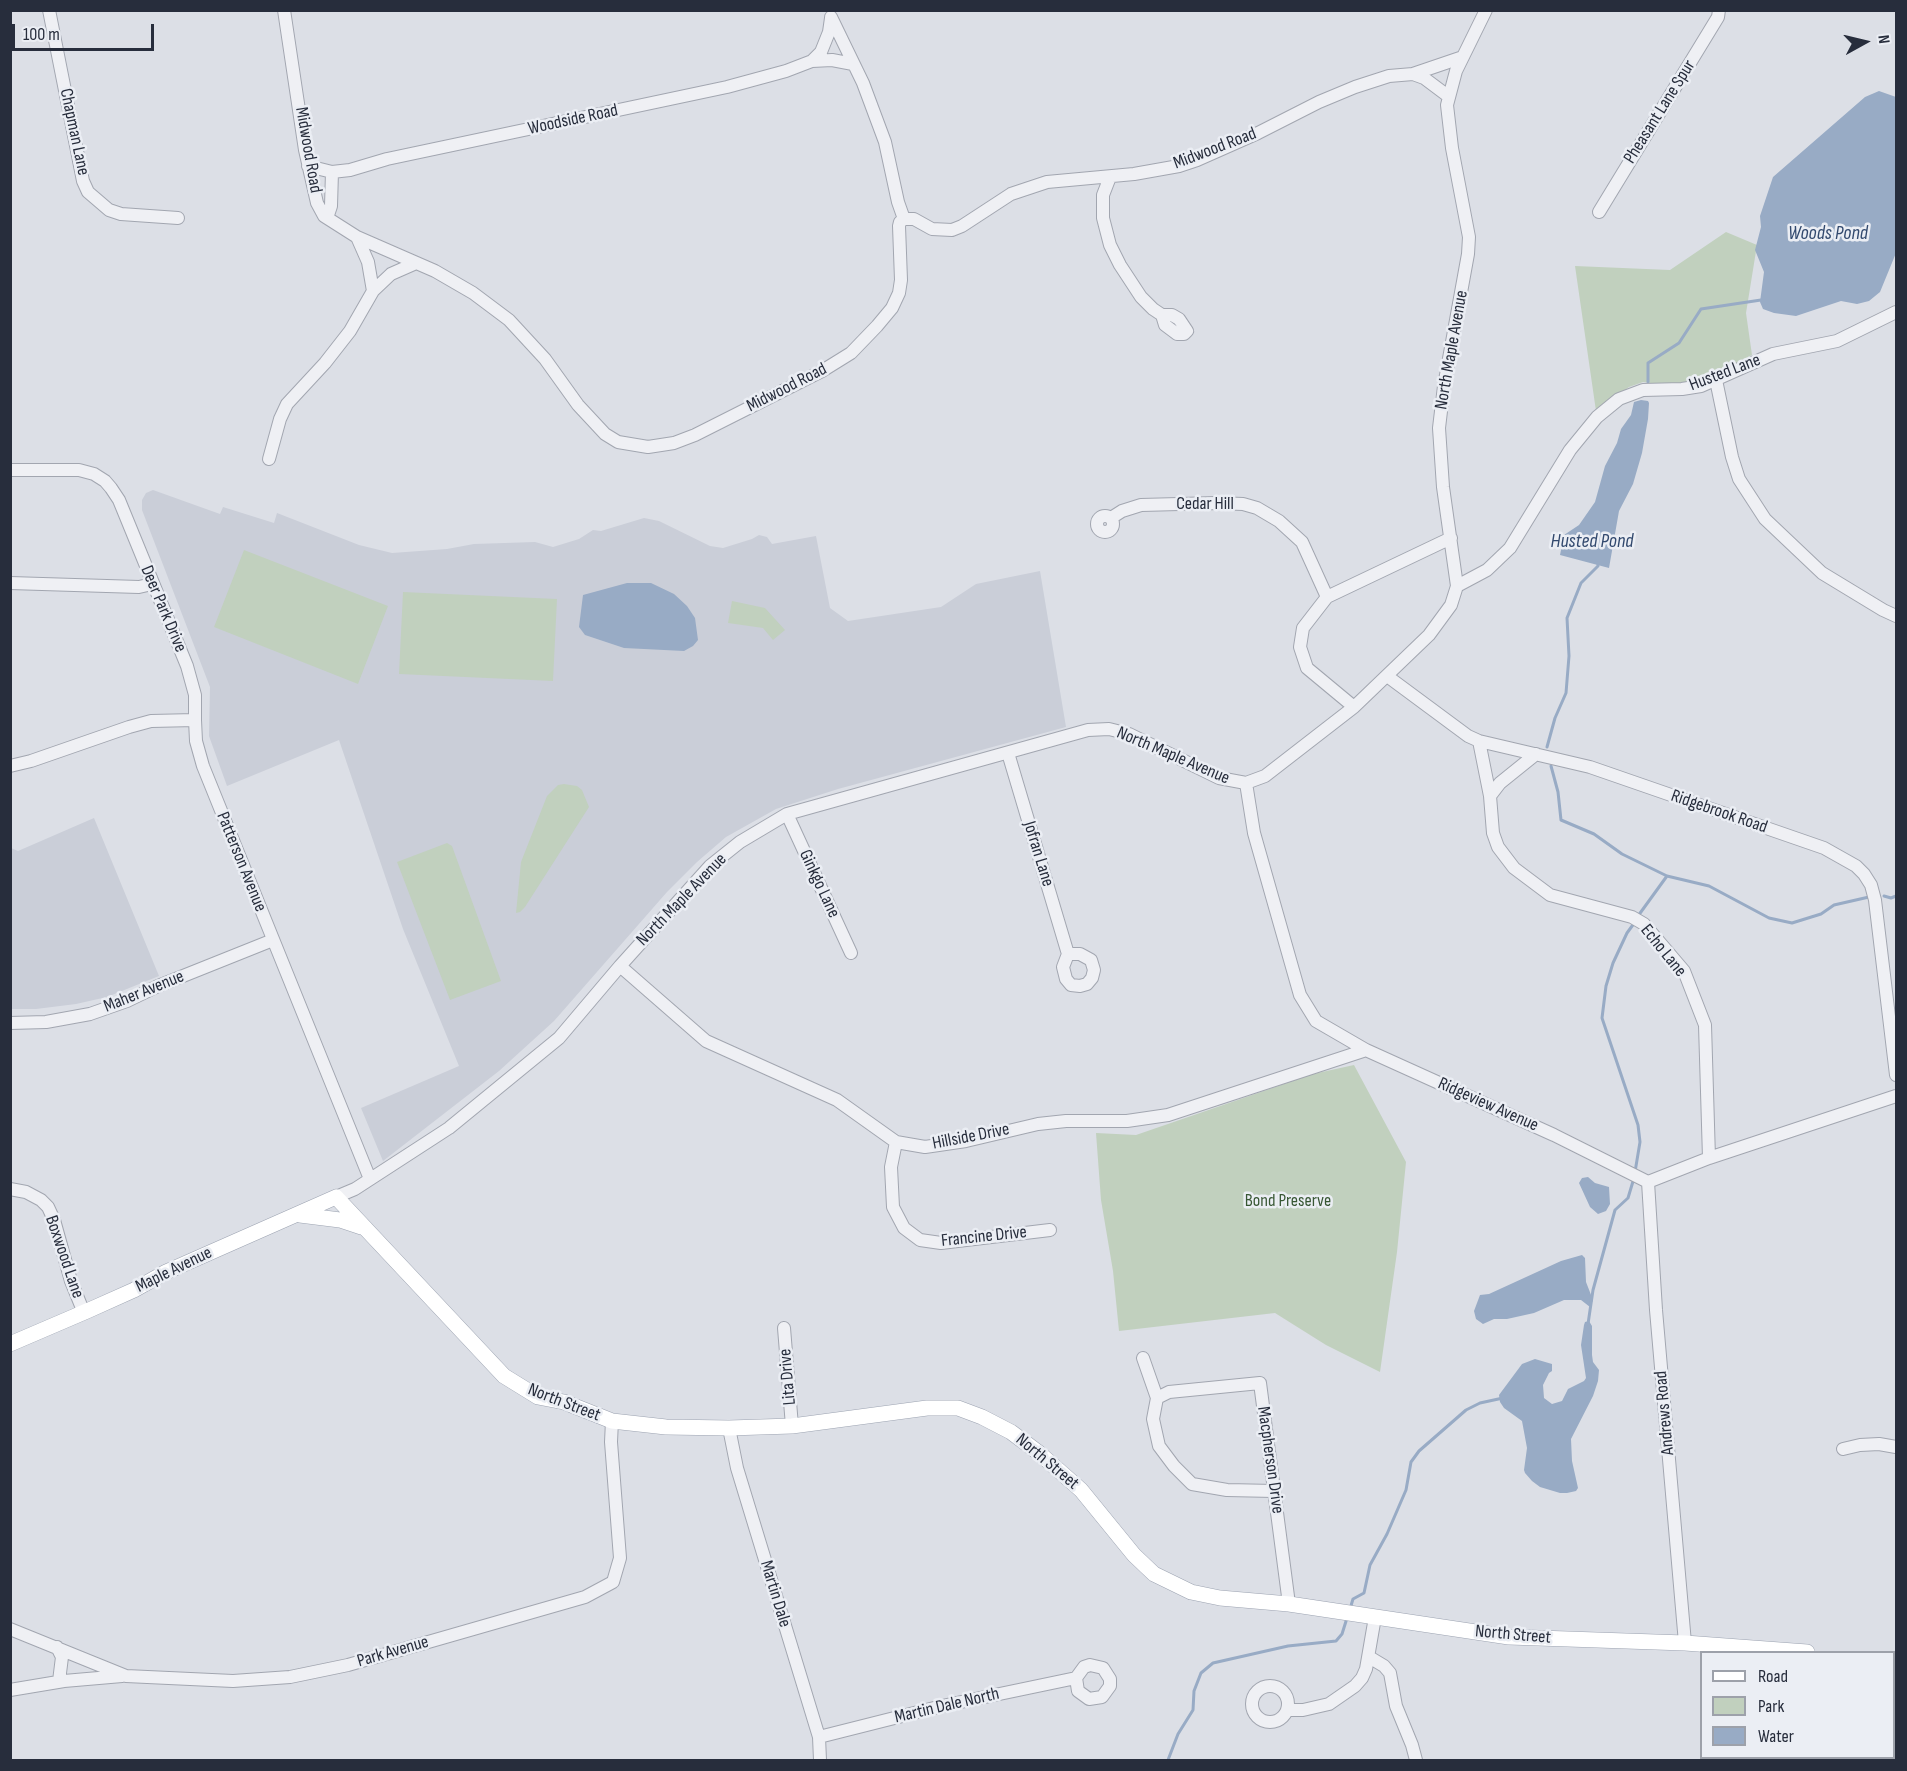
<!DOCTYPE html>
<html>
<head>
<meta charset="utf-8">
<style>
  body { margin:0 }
  #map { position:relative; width:1907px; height:1771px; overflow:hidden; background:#dcdfe6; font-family:"Sofia Sans Condensed",sans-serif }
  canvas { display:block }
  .frame { position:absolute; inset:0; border:12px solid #272d3c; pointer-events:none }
  .legend { position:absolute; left:1700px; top:1651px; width:195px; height:108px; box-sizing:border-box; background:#ebeef4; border:2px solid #9da1aa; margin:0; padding:8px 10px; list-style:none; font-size:18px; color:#272d3c }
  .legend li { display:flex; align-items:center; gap:12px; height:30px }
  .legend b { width:30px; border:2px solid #9da1aa }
  .north { position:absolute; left:1835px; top:12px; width:60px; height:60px; -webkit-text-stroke:4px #ebeef4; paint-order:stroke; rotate:82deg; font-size:16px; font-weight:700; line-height:24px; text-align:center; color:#272d3c }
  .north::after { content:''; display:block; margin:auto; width:21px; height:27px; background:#272d3c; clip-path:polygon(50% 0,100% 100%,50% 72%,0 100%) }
  .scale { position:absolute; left:12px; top:24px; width:142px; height:27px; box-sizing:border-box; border:3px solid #272d3c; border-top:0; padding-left:8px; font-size:18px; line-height:21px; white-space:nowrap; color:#272d3c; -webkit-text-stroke:4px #ebeef4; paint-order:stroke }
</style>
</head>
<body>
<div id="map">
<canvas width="1907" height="1771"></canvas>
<div class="frame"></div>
<ul class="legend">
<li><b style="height:8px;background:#fff"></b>Road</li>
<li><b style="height:16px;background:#c1d0be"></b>Park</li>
<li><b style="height:16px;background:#98abc5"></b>Water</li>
</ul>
<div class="north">N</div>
<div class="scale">100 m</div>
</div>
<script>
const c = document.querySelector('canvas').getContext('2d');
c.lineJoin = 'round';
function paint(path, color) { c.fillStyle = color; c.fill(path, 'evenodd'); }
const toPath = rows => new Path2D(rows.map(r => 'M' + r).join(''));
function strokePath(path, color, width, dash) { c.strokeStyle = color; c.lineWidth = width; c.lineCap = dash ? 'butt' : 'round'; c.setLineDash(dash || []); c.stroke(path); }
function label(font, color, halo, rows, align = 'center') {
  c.font = font + ' "Sofia Sans Condensed",sans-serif'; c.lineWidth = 5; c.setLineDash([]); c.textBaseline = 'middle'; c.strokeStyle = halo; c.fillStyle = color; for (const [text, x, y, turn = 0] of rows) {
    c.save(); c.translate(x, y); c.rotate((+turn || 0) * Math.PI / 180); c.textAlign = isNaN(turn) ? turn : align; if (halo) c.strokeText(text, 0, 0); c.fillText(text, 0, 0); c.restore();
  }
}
const built = toPath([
  [153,490,220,514,223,507,274,523,277,513,359,545,392,553,447,549,474,544,535,542,553,547,579,539,593,530,601,531,644,518,659,521,710,546,723,548,752,539,759,535,767,537,772,544,816,536,830,608,848,621,941,607,976,584,1040,571,1066,727,838,789,776,809,726,837,697,862,667,892,554,1021,499,1071,383,1161,361,1108,459,1066,403,929,339,740,227,786,209,736,210,687,142,510,142,500,146,493],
  [94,818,159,976,107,997,76,1004,36,1009,11,1009,11,848,18,851]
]);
const green = toPath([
  [1726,232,1757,245,1746,313,1752,355,1713,376,1684,385,1673,386,1643,382,1629,387,1596,411,1575,266,1670,270],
  [244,550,388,606,358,684,214,627],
  [403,592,557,599,553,681,399,674],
  [732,601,765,608,785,630,773,640,763,628,728,623],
  [564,784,577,786,582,790,589,807,525,907,520,912,516,913,521,862,547,796,558,785],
  [447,843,452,846,501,981,450,1000,397,862],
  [1354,1065,1406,1162,1397,1252,1380,1372,1326,1345,1275,1313,1119,1331,1113,1271,1101,1200,1096,1133,1136,1135,1313,1074]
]);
const water = toPath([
  [1879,91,1896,97,1896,253,1880,292,1869,301,1857,304,1841,301,1796,316,1774,313,1763,309,1760,302,1764,272,1755,250,1761,227,1760,216,1773,177,1865,97],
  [1641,400,1648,401,1649,403,1648,419,1642,453,1633,484,1619,511,1609,568,1560,555,1564,535,1579,525,1595,502,1605,466,1617,443,1621,429,1631,415,1634,402],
  [627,583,651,583,674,594,687,606,695,618,698,640,693,646,684,651,624,648,585,635,579,627,583,595],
  [1588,1177,1595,1183,1609,1187,1610,1204,1606,1211,1598,1214,1590,1207,1579,1183,1582,1178],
  [1582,1255,1585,1258,1586,1282,1593,1300,1590,1307,1581,1300,1564,1300,1534,1313,1507,1319,1494,1319,1483,1324,1476,1319,1474,1311,1480,1295,1489,1294,1561,1261],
  [1589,1321,1592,1326,1592,1355,1593,1362,1599,1370,1598,1381,1593,1396,1571,1439,1572,1461,1578,1488,1576,1491,1567,1493,1560,1493,1540,1487,1532,1481,1525,1473,1524,1470,1527,1448,1522,1421,1504,1408,1500,1402,1499,1395,1522,1364,1535,1359,1552,1364,1552,1371,1549,1373,1543,1385,1544,1398,1552,1404,1562,1401,1568,1389,1584,1381,1586,1378,1581,1345,1584,1325,1585,1322]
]);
const stream = toPath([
  [1648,382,1648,363,1679,343,1701,309,1761,300],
  [1547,747,1555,718,1566,693,1569,656,1567,618,1581,583,1598,566,1598,563],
  [1551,766,1558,792,1561,820,1594,834,1622,854,1667,876,1709,886,1769,918,1792,923,1821,914,1834,905,1869,897],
  [1884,896,1891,898,1896,896],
  [1638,916,1667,876],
  [1635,922,1627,933,1613,963,1606,986,1602,1018,1638,1125,1640,1142,1635,1172],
  [1588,1324,1593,1290,1615,1210,1628,1198,1634,1178],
  [1350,1609,1353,1599,1364,1593,1370,1565,1387,1534,1406,1490,1411,1462,1419,1451,1466,1410,1480,1403,1503,1398],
  [1168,1760,1178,1734,1193,1710,1194,1691,1201,1673,1213,1663,1288,1646,1336,1641,1342,1634,1347,1618]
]);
const minor = toPath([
  [49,10,83,181,88,192,109,210,121,214,178,218],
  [284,10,305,150,317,203,324,216,357,237,435,271,473,293,509,320,545,359,578,405,605,434,618,442,648,447,674,443,695,435,822,371,851,353,877,326,892,308,899,293,901,280,899,226,900,222,904,219,914,219,932,229,952,230,962,226,1011,194,1047,182,1134,174,1179,166,1197,160,1258,133,1319,102,1355,87,1389,76,1413,74,1424,78,1448,96],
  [831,17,863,83,885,142,898,202,904,219],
  [812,61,832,60,853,64],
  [1413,74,1463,57],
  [308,166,332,172,350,170,387,159,727,87,786,71,812,61,821,52,829,32,831,18],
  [1110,177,1103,195,1103,218,1110,245,1120,265,1141,297,1153,309,1162,315,1172,315,1179,319,1187,331,1184,334,1177,334,1165,325,1162,315],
  [1599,212,1718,17,1719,10],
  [327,218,331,206,332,172],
  [357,237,368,262,373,291],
  [1716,380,1732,457,1739,479,1765,519,1822,573,1883,610,1896,616],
  [269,459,280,419,287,404,325,363,350,331,373,291,391,274,416,263],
  [10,470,79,470,94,474,105,481,111,488,119,500,187,666,195,695,195,720],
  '1097 524a8 8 0 1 1 16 0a8 8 0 1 1-16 0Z',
  [1111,518,1122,511,1141,505,1217,503,1243,504,1257,508,1279,521,1302,542,1327,597],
  [10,583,139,587,152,584],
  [1457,586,1487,570,1510,548,1570,450,1597,417,1619,399,1643,390,1682,389,1701,386,1773,354,1837,341,1896,312],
  [1387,676,1468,736,1479,741,1590,767,1824,848,1856,866,1864,874,1871,885,1875,900,1896,1075],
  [1354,707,1307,668,1300,647,1303,628,1327,597,1451,538],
  [1479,741,1490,796,1493,833,1498,847,1514,868,1550,895,1632,917,1644,924,1684,971,1705,1025,1709,1158],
  [1008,753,1068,954,1063,967,1066,979,1071,985,1080,986,1087,984,1092,978,1094,970,1091,960,1080,954,1068,954],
  [10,766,31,761,129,727,151,721,195,720,196,741,203,766,370,1179],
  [1246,783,1254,833,1300,995,1316,1021,1366,1050,1554,1135,1648,1182,1709,1158,1896,1096],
  [1490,796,1500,783,1536,754],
  [787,814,851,953],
  [620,966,706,1041,837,1100,896,1142,925,1147,966,1141,1038,1124,1066,1121,1127,1121,1168,1115,1366,1050],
  [10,1023,46,1022,90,1014,127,1001,158,986,273,940],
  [896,1142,891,1167,893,1207,904,1228,920,1240,941,1243,1050,1230],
  [1648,1182,1656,1310,1685,1643],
  [10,1189,26,1192,41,1200,48,1207,54,1220,71,1281,84,1313],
  [336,1197,355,1189,449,1128,559,1038,620,966,710,866,740,842,787,814,1088,730,1109,729,1129,734,1219,778,1246,783,1265,776,1354,707,1429,635,1451,605,1457,586,1443,487,1439,428,1444,386,1468,254,1469,237,1452,148,1447,105,1456,71,1486,10],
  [784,1328,792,1426],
  [1143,1358,1157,1398,1153,1419,1159,1446,1174,1466,1192,1484,1227,1490,1274,1491],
  [1157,1398,1169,1392,1260,1383,1289,1604],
  [729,1428,737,1468,819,1737,820,1760],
  [1843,1449,1860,1445,1879,1444,1896,1447],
  [10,1629,126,1676,233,1681,290,1677,348,1665,585,1597,613,1582,620,1558,611,1442,612,1421],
  [57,1647,62,1657,59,1681],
  [1369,1657,1384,1666,1390,1673,1396,1706,1412,1745,1416,1760],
  '1252 1704a18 18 0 1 1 36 0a18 18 0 1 1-36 0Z',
  [10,1690,64,1681,122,1676],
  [1287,1710,1303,1710,1329,1704,1355,1686,1362,1678,1366,1669,1375,1617],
  [819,1737,942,1706,1076,1678,1084,1667,1090,1665,1103,1668,1110,1679,1110,1686,1102,1697,1089,1699,1078,1691,1076,1678]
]);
const major = toPath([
  [300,1215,340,1220,361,1227],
  [10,1344,87,1311,134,1290,166,1272,336,1197,504,1376,538,1397,564,1402,612,1421,666,1427,729,1428,792,1426,927,1408,958,1408,982,1417,1011,1432,1039,1453,1081,1490,1134,1555,1154,1574,1191,1592,1220,1598,1289,1604,1509,1637,1685,1643,1807,1652],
  [1894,1659,1896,1659]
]);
const streetNames = [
  ["Pheasant Lane Spur",1660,112,-58],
  ["Woodside Road",573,120,-12],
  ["Chapman Lane",74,132,78],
  ["Midwood Road",1215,149,-21],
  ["Midwood Road",308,150,80],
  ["North Maple Avenue",1452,350,-80],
  ["Husted Lane",1725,373,-21],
  ["Midwood Road",787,388,-27],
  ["Cedar Hill",1205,504],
  ["Deer Park Drive",163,609,67],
  ["North Maple Avenue",1173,756,23],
  ["Ridgebrook Road",1719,812,19],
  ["Jofran Lane",1038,854,73],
  ["Patterson Avenue",241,862,68],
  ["Ginkgo Lane",819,884,65],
  ["North Maple Avenue",682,900,-46],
  ["Echo Lane",1663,951,51],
  ["Maher Avenue",144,992,-22],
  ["Ridgeview Avenue",1488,1105,24],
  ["Hillside Drive",971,1137,-11],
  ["Francine Drive",984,1237,-6],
  ["Boxwood Lane",64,1257,71],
  ["Maple Avenue",174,1270,-26],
  ["Lita Drive",788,1377,-95],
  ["North Street",564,1403,21],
  ["Andrews Road",1665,1413,-95],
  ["Macpherson Drive",1270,1460,82],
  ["North Street",1047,1462,40],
  ["Martin Dale",775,1594,73],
  ["North Street",1513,1635,5],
  ["Park Avenue",393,1652,-16],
  ["Martin Dale North",947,1706,-13]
];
const parkNames = [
  ["Bond Preserve",1288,1201]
];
const waterNames = [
  ["Woods Pond",1828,234],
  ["Husted Pond",1592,542]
];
paint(built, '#caced8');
paint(green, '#c1d0be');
paint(water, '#98abc5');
strokePath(stream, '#98abc5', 3);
strokePath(minor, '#a2a6b0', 14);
strokePath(major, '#9ca3b1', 16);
strokePath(minor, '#eff0f4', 12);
strokePath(major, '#fff', 15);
label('18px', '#272d3c', '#ebeef4', streetNames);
label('18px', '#385734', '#ebeef4', parkNames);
label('italic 20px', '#32496e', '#ebeef4', waterNames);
</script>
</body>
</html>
